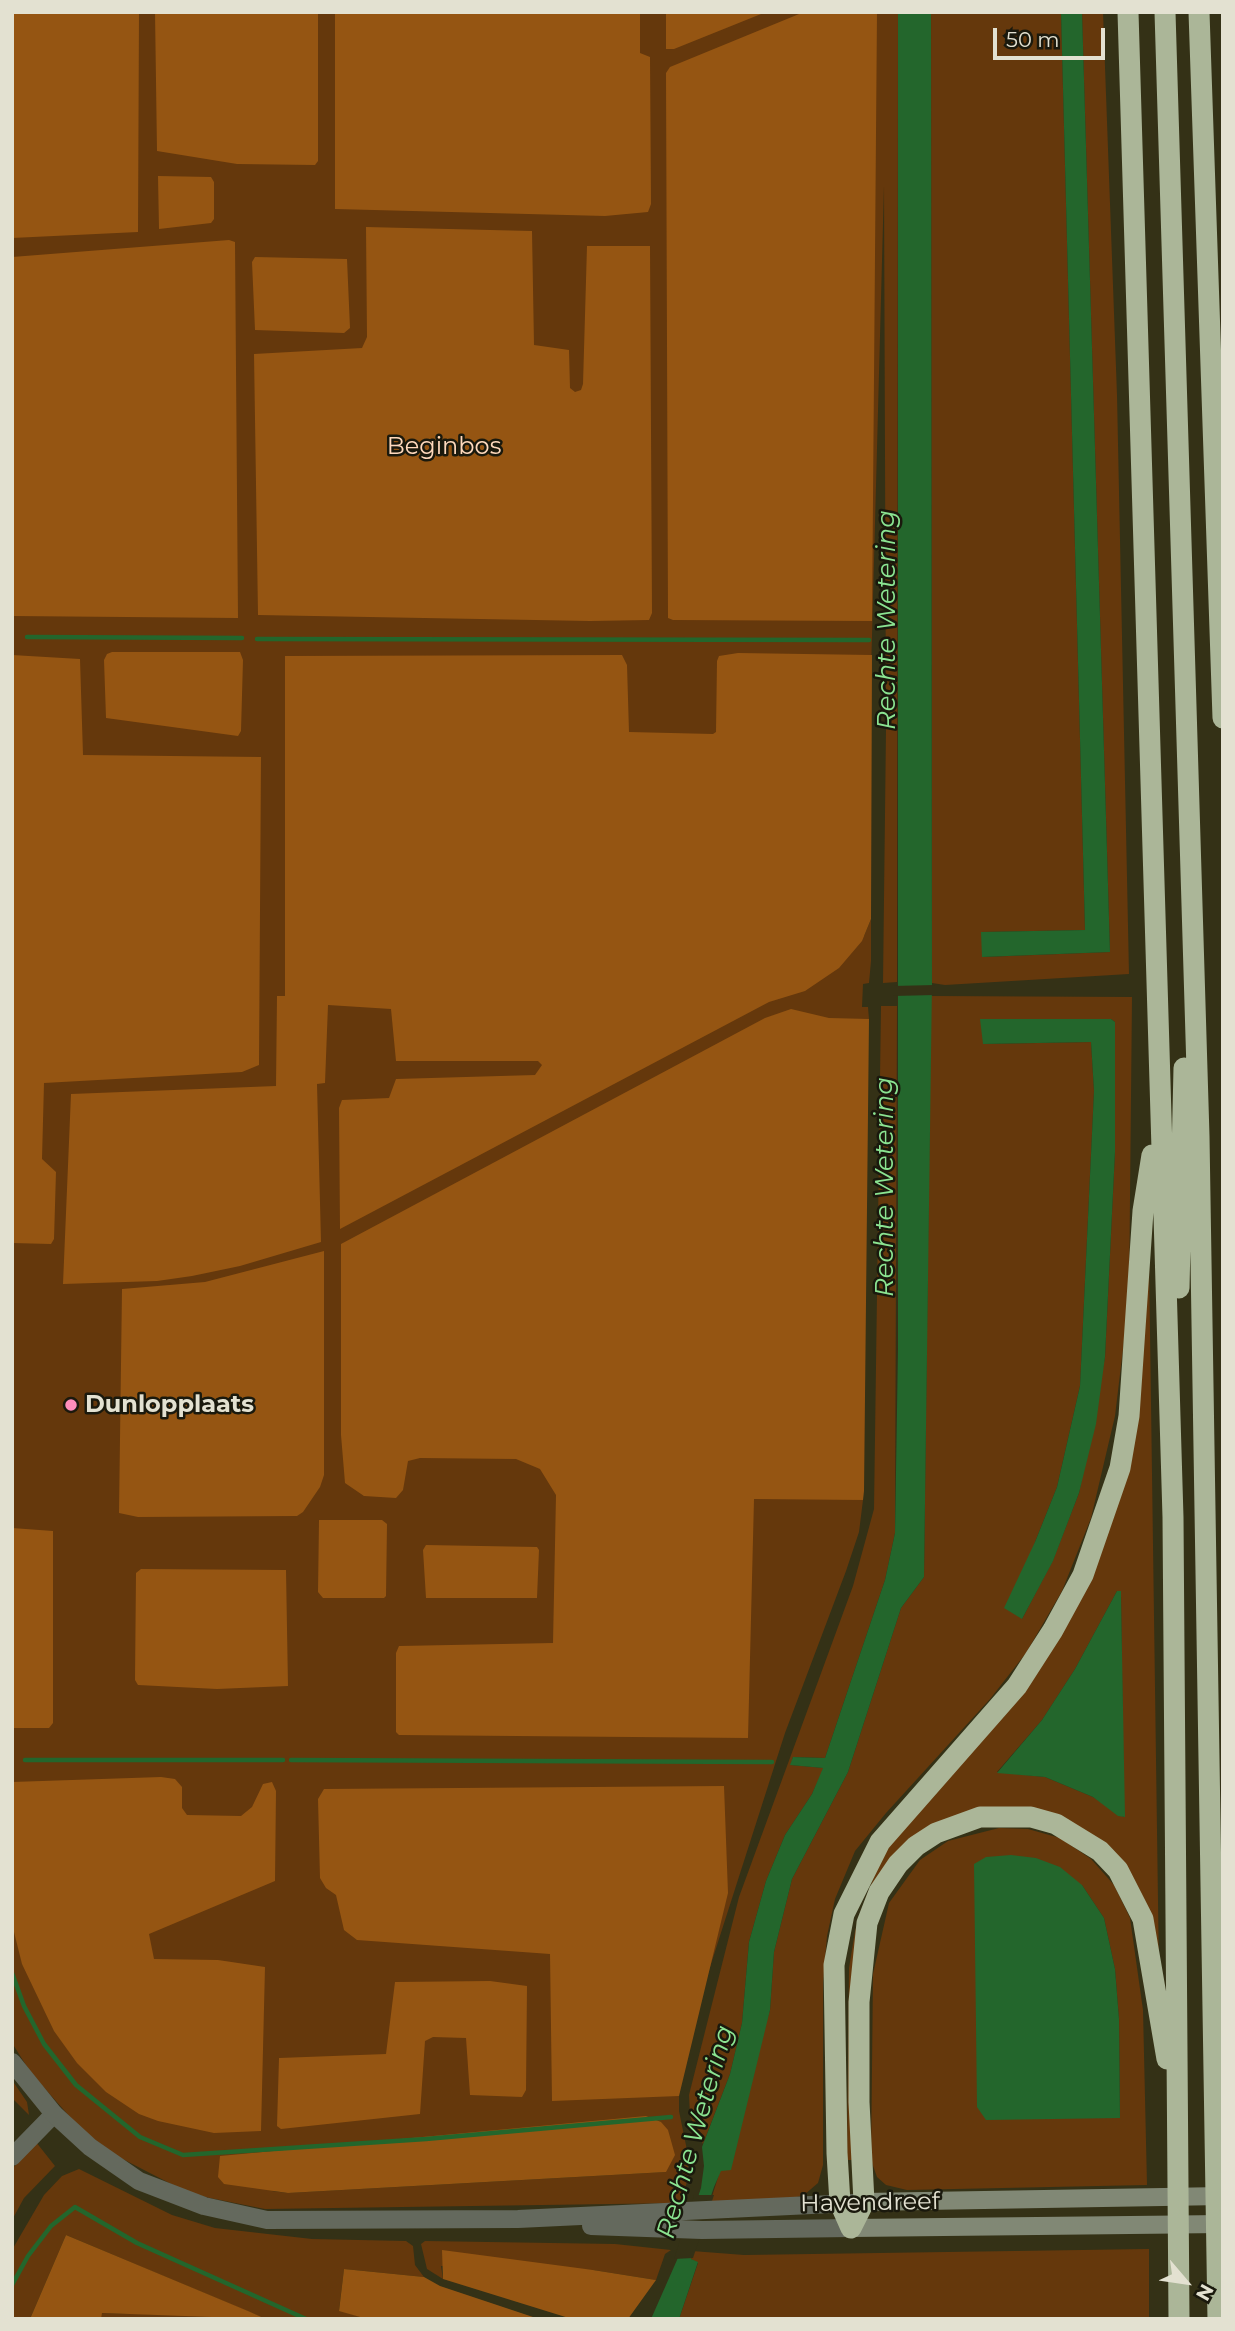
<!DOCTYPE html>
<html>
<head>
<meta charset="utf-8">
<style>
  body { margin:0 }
  #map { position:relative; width:1235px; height:2331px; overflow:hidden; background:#343116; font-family:Montserrat,sans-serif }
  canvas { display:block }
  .frame { position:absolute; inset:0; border:14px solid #e3e1d1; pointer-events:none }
  .north { position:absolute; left:1151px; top:2247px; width:70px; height:70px; -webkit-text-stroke:5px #1a190d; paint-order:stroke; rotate:119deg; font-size:19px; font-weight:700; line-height:28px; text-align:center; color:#e3e1d1 }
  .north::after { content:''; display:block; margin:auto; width:24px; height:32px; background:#e3e1d1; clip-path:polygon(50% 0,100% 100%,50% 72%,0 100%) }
  .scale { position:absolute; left:993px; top:28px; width:112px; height:32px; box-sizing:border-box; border:4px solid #e3e1d1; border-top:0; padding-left:9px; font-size:21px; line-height:24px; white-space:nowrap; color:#e3e1d1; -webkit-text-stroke:5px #1a190d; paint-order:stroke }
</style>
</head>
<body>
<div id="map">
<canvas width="1235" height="2331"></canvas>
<div class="frame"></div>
<div class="north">N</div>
<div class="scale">50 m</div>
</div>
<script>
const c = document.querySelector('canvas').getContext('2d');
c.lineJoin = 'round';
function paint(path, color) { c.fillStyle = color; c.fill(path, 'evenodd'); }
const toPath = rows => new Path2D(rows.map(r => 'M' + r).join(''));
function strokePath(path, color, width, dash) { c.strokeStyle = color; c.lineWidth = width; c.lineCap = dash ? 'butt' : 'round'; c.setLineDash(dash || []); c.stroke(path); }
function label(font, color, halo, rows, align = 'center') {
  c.font = font + ' Montserrat,sans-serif'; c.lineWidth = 5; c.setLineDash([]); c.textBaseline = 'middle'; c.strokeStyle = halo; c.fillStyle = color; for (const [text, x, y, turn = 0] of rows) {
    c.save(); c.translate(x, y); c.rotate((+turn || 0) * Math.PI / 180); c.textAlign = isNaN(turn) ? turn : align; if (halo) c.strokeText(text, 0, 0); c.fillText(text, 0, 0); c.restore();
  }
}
const green = toPath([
  [12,12,898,12,897,982,883,983,886,729,884,186,864,936,871,919,871,961,869,983,863,984,862,1007,868,1007,869,1019,863,1020,856,1500,863,1500,859,1532,846,1571,785,1733,669,2095,679,2096,679,2111,688,2155,688,2178,681,2203,265,2209,205,2197,179,2188,113,2154,79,2127,31,2073,12,2043],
  [641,2146,666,2172,288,2193,272,2191],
  [931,12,1061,12,1085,930,982,932,983,957,1110,952,1082,12,1103,12,1117,395,1129,974,945,985,932,983],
  [931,996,1132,997,1129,1299,1115,1416,1091,1518,1062,1591,1026,1653,990,1699,886,1813,855,1851,835,1899,827,1936,823,1983,823,2165,818,2183,804,2195,786,2200,710,2203,770,2010,774,1952,792,1879,848,1772,901,1608,924,1577],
  [981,1019,1111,1019,1115,1022,1115,1152,1105,1357,1079,1493,1053,1560,1022,1619,1035,1542,1057,1487,1080,1386,1094,1091,1091,1042,984,1044],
  [881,1006,897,1006,895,1533,885,1580,825,1758,793,1757,791,1765,824,1768,812,1794,785,1835,766,1881,749,1942,742,2023,730,2074,703,2144,690,2116,689,2095,739,1897,853,1586,874,1509],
  [1149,1260,1159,1972,1152,1926,1073,1824,954,1819,870,1900,854,2160,847,2160,849,1968,855,1931,866,1897,883,1855,907,1819,947,1775,1103,1536],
  [1117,1591,1120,1591,1121,1597,1124,1817,1093,1797,1045,1777,997,1772,1042,1720,1075,1669],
  [999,1828,1028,1829,1060,1838,1091,1859,1114,1885,1130,1918,1143,2010,1147,2185,907,2190,886,2185,877,2177,871,2160,873,1974,889,1903,920,1860,948,1841],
  [1082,1885,1104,1918,1115,1969,1119,2019,1120,2118],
  [12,2080,27,2102,29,2115,12,2098],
  [36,2142,55,2166,24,2198,12,2220,12,2169],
  [79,2169,172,2215,215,2228,312,2239,406,2241,413,2246,415,2265,424,2277,344,2269,339,2310,367,2319,266,2319,66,2235,30,2319,12,2319,12,2250,44,2195,62,2176],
  [425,2241,615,2244,671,2250,665,2254,656,2280,593,2270,441,2266,443,2279,427,2269,421,2244],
  [1149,2249,1149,2319,679,2319,698,2263,691,2259,692,2251,744,2255],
  [101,2313,231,2316,231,2319,101,2319]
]);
const forest = toPath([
  [12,12,139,12,138,232,12,238],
  [155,12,318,12,318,161,315,165,237,164,157,151],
  [335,12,640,12,640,53,650,57,651,204,648,212,605,216,335,209],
  [666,12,766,12,674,49,666,49],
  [804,12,877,12,872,621,673,620,668,618,666,73,670,67],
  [158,176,211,177,214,182,214,219,211,223,159,229],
  [366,227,532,231,534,345,569,350,570,388,575,392,581,390,583,384,587,246,650,246,652,613,649,620,590,621,258,615,254,354,362,348,367,337],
  [229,240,235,242,238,618,12,616,12,257],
  [255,257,347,259,350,328,344,333,255,330,252,262],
  [112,652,240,652,243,660,241,731,238,736,106,718,104,660,107,654],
  [738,653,872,655,871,919,862,941,839,968,805,991,769,1002,340,1229,339,1108,342,1100,389,1098,396,1079,535,1075,542,1065,538,1061,396,1061,391,1009,328,1005,325,1083,317,1084,321,1242,240,1266,192,1276,157,1281,63,1284,71,1094,276,1086,277,996,285,996,285,656,622,655,627,665,629,732,713,734,716,732,717,661,719,656],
  [12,655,80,659,83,755,261,757,259,1065,242,1072,44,1083,42,1159,56,1172,54,1239,51,1244,12,1243],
  [791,1009,829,1018,869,1019,864,1491,863,1500,754,1499,748,1738,399,1735,396,1732,396,1653,399,1646,553,1643,556,1495,540,1469,516,1459,420,1458,408,1461,403,1490,396,1498,364,1496,345,1483,341,1435,341,1244,765,1018],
  [324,1251,324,1475,320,1487,303,1512,297,1516,138,1517,119,1513,122,1289,205,1282],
  [319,1520,382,1520,387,1524,386,1596,384,1598,323,1598,318,1592],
  [12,1528,53,1531,53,1723,49,1728,12,1728],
  [426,1545,537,1547,539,1550,537,1598,426,1598,423,1550],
  [141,1569,286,1570,288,1686,217,1689,138,1685,135,1680,136,1573],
  [161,1777,175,1779,182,1787,182,1808,187,1815,241,1816,252,1807,263,1784,272,1782,276,1791,275,1881,149,1934,154,1959,218,1960,265,1967,261,2131,214,2133,158,2121,139,2114,106,2092,77,2063,54,2031,22,1964,12,1924,12,1782],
  [724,1786,728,1893,679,2096,552,2101,550,1954,357,1940,344,1930,336,1895,326,1888,320,1878,318,1799,324,1789],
  [490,1981,527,1986,526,2090,522,2097,470,2095,466,2038,433,2037,425,2041,420,2114,281,2129,277,2126,279,2058,386,2054,395,1982],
  [646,2116,661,2122,668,2130,675,2155,666,2172,288,2193,224,2184,218,2177,220,2156],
  [66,2235,248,2311,266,2319,102,2313,101,2319,30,2319],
  [442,2250,593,2270,656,2280,628,2319,572,2319,443,2279],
  [344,2269,424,2277,440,2286,539,2319,367,2319,339,2311]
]);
const water = toPath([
  [898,12,931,12,932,983,924,1577,901,1608,848,1772,792,1879,774,1952,770,2010,731,2170,721,2171,714,2187,692,2251,691,2259,698,2262,679,2319,651,2319,677,2260,701,2188,704,2166,702,2147,730,2074,742,2023,749,1942,766,1881,785,1835,812,1794,823,1768,790,1765,793,1757,825,1758,885,1580,895,1533,898,1348],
  [1061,12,1082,12,1110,952,982,957,981,932,1085,930],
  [980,1019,1111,1019,1115,1022,1115,1152,1105,1357,1096,1424,1079,1493,1053,1561,1022,1619,1004,1608,1035,1542,1057,1487,1080,1386,1094,1091,1091,1042,983,1044],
  [1117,1591,1121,1591,1121,1597,1125,1817,1118,1816,1093,1797,1045,1777,997,1773,1042,1720,1075,1669],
  [1011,1855,1036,1858,1060,1867,1082,1885,1104,1918,1115,1969,1119,2019,1120,2118,986,2120,977,2107,974,1864,986,1857]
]);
const pier = toPath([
  [935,985,935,995,893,996,893,986],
  [694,2195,714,2195,693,2258,674,2259]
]);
const stream = toPath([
  [27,637,242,638],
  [257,639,869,640],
  [25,1760,283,1760],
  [291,1760,772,1762],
  [12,1973,24,2006,44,2044,76,2085,140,2137,183,2155,426,2139,671,2117],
  [12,2285,28,2256,51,2226,75,2207,137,2243,306,2319]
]);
const minor = toPath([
  [12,2157,54,2114]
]);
const tertiary = toPath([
  [12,2062,54,2114,90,2147,139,2181,204,2206,267,2220,518,2219,853,2203],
  [591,2226,702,2230,851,2228]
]);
const secondary = toPath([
  [864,2202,1223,2196],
  [851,2228,1223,2224]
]);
const motorway = toPath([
  [1128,12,1173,1517,1179,2319],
  [1165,12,1199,1136,1218,2319],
  [1199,12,1223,718],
  [1179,1288,1184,1068],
  [851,2228,840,2203,837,2153,834,1965,844,1914,880,1842,1017,1686,1053,1630,1083,1575,1120,1468,1129,1416,1143,1211,1152,1155],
  [851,2228,864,2202,859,2102,859,2002,867,1923,879,1892,898,1864,916,1846,936,1833,980,1817,1031,1817,1056,1824,1100,1851,1118,1870,1143,1919,1167,2059]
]);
const markers = [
  [71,1405,7,"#fe8ebb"]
];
const parkNames = [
  ["Beginbos",444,447]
];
const poiNames = [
  ["Dunlopplaats",85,1405]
];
const streetNames = [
  ["Havendreef",870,2203,-1]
];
const waterNames = [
  ["Rechte Wetering",887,620,-90],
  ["Rechte Wetering",885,1187,-90],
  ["Rechte Wetering",696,2132,-74]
];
paint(green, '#65380c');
paint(forest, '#955512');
paint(water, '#23662c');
paint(pier, '#343116');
strokePath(stream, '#23662c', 4.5);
strokePath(minor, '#64695d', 18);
strokePath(tertiary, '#64695d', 18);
strokePath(secondary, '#818875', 18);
strokePath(motorway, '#abb698', 21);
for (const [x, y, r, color] of markers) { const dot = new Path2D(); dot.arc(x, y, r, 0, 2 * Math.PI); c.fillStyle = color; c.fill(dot); strokePath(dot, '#1a190d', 2.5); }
label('24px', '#ffd9bc', '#1a190d', parkNames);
label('bold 24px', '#e3e1d1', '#1a190d', poiNames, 'left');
label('24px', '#e3e1d1', '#1a190d', streetNames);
label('italic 26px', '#8be491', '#1a190d', waterNames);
</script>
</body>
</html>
